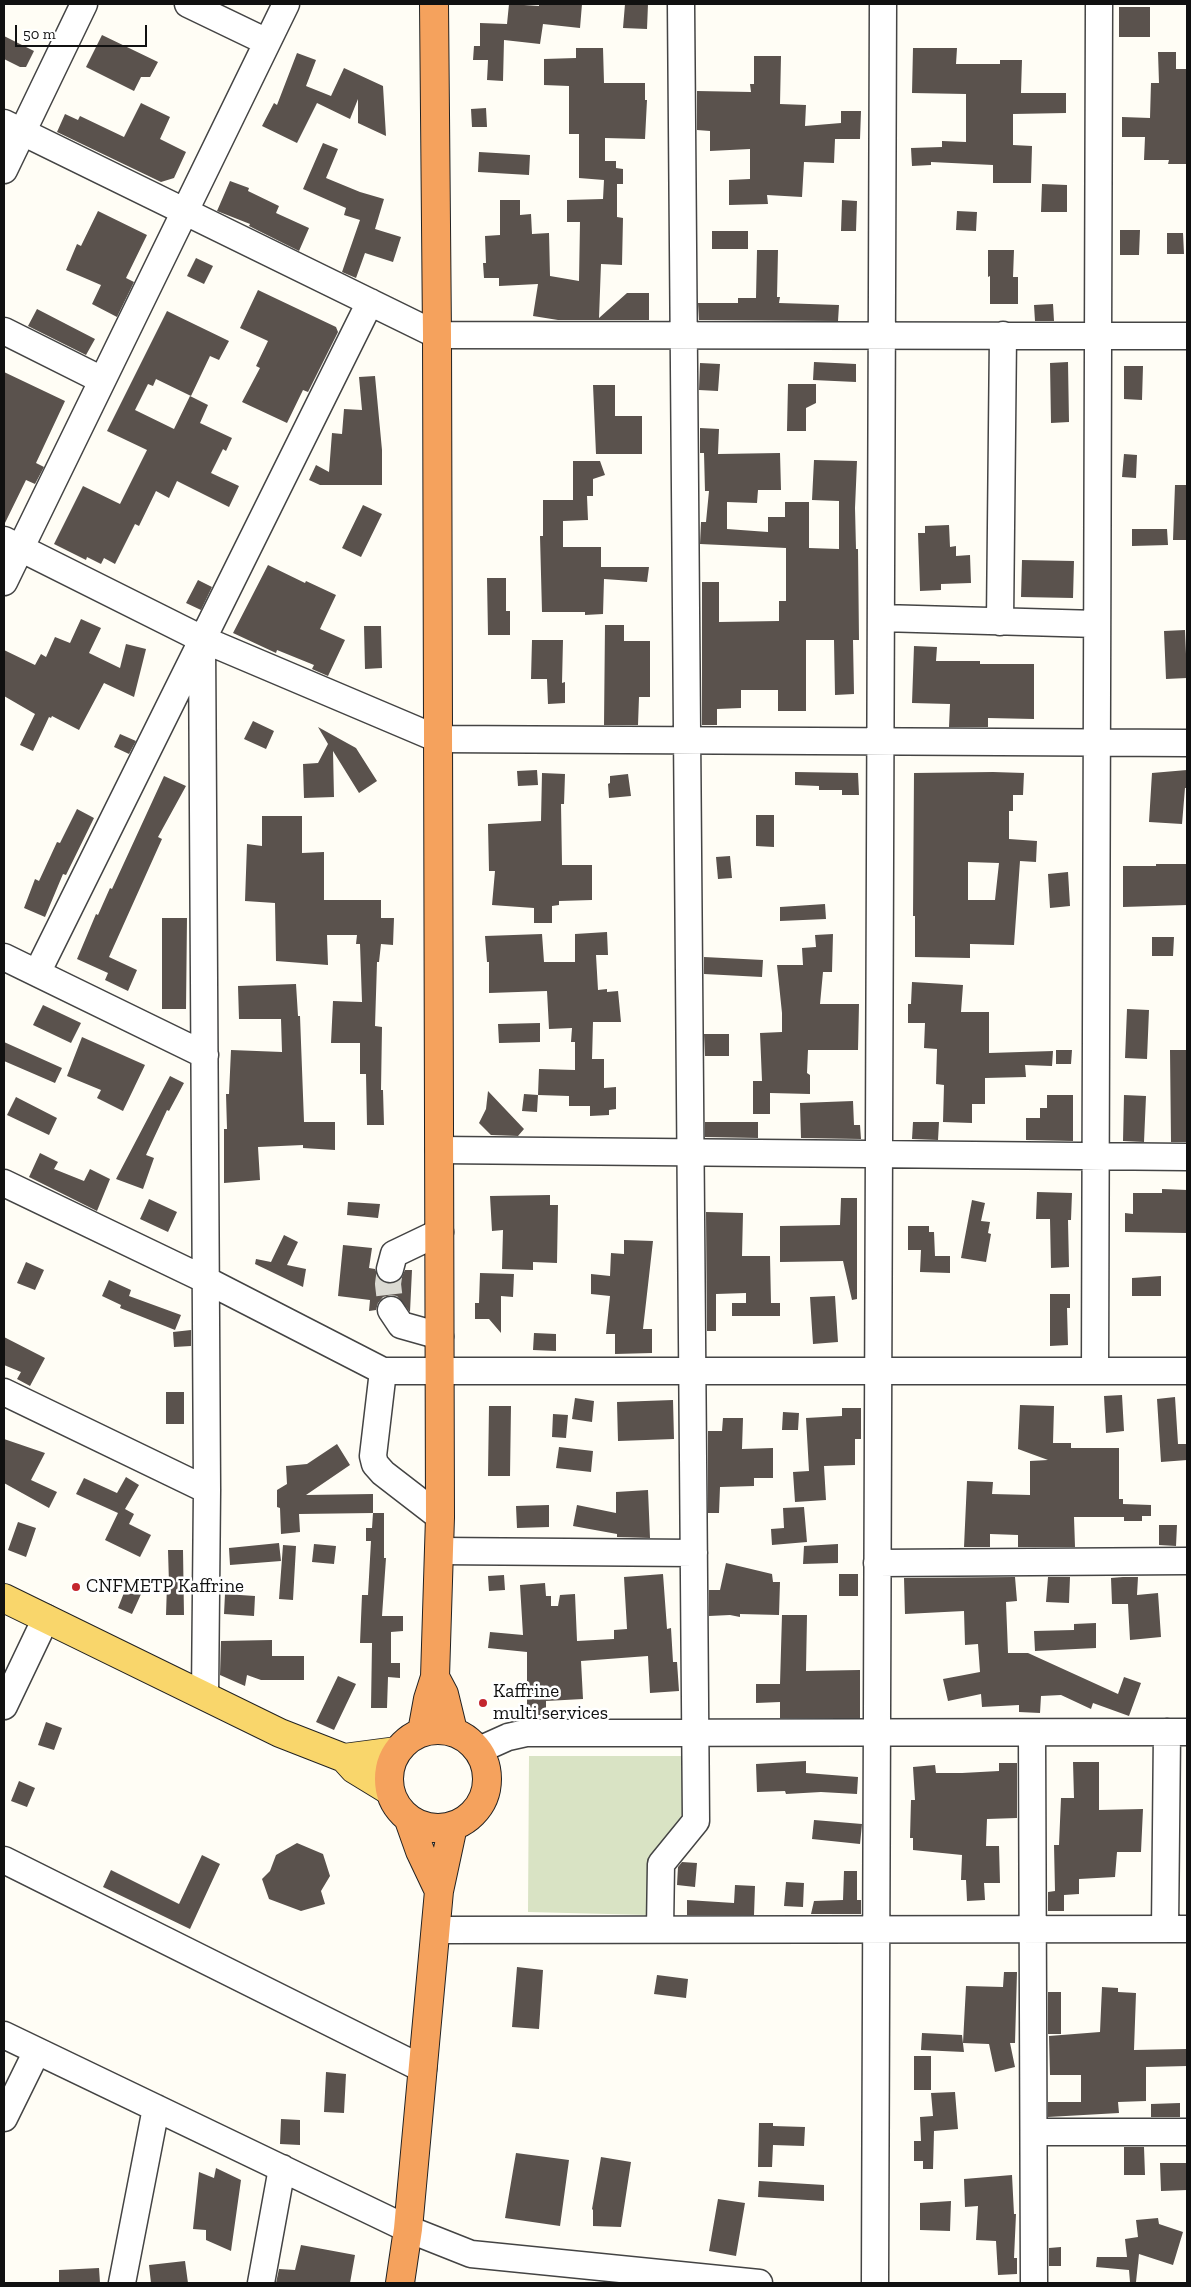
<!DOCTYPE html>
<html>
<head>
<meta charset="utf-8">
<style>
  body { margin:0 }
  #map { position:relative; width:1191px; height:2287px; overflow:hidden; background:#fffdf5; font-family:"Zilla Slab",serif }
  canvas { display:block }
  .frame { position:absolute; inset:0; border:5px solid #111; pointer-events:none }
  .scale { position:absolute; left:15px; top:25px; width:132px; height:22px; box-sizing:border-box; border:2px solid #111; border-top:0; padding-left:6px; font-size:15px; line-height:18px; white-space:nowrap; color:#111; -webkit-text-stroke:4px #fff; paint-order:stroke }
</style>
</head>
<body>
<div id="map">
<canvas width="1191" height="2287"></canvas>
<div class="frame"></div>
<div class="scale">50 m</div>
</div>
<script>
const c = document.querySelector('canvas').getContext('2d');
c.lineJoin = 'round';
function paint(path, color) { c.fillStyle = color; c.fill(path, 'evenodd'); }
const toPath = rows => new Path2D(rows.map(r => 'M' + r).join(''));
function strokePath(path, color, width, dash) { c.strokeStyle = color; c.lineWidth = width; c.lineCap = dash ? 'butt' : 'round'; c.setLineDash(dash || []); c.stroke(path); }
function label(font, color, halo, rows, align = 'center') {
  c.font = font + ' "Zilla Slab",serif'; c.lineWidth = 5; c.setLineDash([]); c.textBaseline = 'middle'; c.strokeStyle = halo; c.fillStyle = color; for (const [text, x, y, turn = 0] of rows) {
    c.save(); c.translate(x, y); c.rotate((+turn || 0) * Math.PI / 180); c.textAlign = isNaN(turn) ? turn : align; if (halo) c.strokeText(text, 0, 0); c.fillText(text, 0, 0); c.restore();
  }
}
const cemetery = toPath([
  [529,1756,688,1756,687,1815,649,1857,648,1915,528,1912]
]);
const building = toPath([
  [509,4,539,6,539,4,582,4,580,28,543,24,540,44,504,40,503,81,487,80,488,60,473,60,474,46,480,46,480,23,507,24],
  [625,4,648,4,647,29,623,28],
  [1119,7,1150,7,1150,37,1119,37],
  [102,35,158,62,150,77,141,77,134,91,86,67],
  [4,36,34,51,26,67,20,67,4,59],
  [576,48,603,48,604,83,645,83,645,100,647,100,645,139,605,138,605,161,616,161,616,168,623,169,623,184,617,184,617,217,623,218,622,265,601,264,599,318,627,293,649,293,649,320,558,320,533,316,538,284,499,286,499,278,484,278,483,263,486,263,485,236,500,235,500,200,520,200,520,215,531,214,532,234,549,233,550,276,579,281,580,222,567,222,567,200,603,199,604,180,579,178,579,134,569,134,569,86,544,85,544,59,576,58],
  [913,48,957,48,956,64,1000,64,1000,60,1022,60,1021,93,1066,93,1066,113,1013,114,1013,145,1032,146,1031,183,993,183,993,165,931,162,931,165,912,166,911,148,942,147,942,141,966,142,966,94,912,93],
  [1158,52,1176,52,1176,69,1187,69,1187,164,1168,164,1169,160,1144,160,1145,137,1122,137,1122,117,1150,118,1151,83,1159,83],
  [297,53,316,60,306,86,331,96,344,68,383,86,386,136,358,123,358,99,350,119,317,103,297,143,262,126,274,103,277,105],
  [754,56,781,56,780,104,806,105,805,126,841,123,841,111,861,111,860,139,835,139,834,163,804,162,802,197,767,195,768,204,729,205,729,180,750,179,750,149,710,151,710,131,697,130,697,91,751,92,750,84,754,84],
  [141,103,170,117,160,139,186,152,174,178,161,182,57,132,65,114,78,120,80,116,124,137],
  [486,108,487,127,472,127,471,109],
  [323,143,338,149,326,178,360,192,384,199,375,229,401,237,393,262,365,253,356,278,342,272,360,220,344,215,346,208,303,189],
  [479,152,530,155,529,175,478,172],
  [230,181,249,188,248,191,279,206,276,213,309,228,299,251,249,226,250,224,217,211],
  [1042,184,1067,185,1067,212,1041,212],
  [842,200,857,201,856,231,841,231],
  [98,211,147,235,126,278,134,282,117,317,92,304,101,285,66,270,77,244,81,246],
  [957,211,977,212,976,231,956,230],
  [1120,230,1140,230,1139,255,1120,255],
  [712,231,748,231,748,249,712,249],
  [1167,233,1183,233,1184,254,1167,254],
  [757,250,778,250,777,297,780,297,779,303,839,305,838,321,699,320,698,303,738,303,738,298,756,298],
  [988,250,1014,250,1013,277,1018,277,1018,304,990,304,990,276,988,277],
  [196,258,213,266,204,284,187,276],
  [258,290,336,327,338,332,308,392,303,390,287,423,242,402,260,368,256,366,268,341,240,328],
  [1053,304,1054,321,1035,321,1034,305],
  [37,309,95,339,86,355,28,326],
  [167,311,229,341,219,360,210,356,191,396,156,379,153,386,148,384,135,410,174,429,190,396,208,405,200,423,232,438,226,451,223,449,211,473,239,486,229,507,177,481,169,498,156,491,139,526,135,524,115,564,104,558,101,564,87,557,86,560,54,544,83,486,120,504,147,450,107,431],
  [814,362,856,364,856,382,813,380],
  [1068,362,1069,422,1051,423,1050,363],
  [700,363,720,364,718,391,699,390],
  [1124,366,1143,366,1142,400,1124,399],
  [4,372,65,401,36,463,44,467,35,484,26,480,4,525],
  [375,376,382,450,382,485,320,485,309,480,316,465,329,472,332,433,342,434,344,409,362,410,359,377],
  [788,384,816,384,816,403,806,408,806,431,787,431],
  [593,385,615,385,615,416,642,416,642,454,596,454],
  [700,428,719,429,718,454,780,453,781,490,758,490,757,503,727,502,727,529,768,532,768,517,785,517,785,502,809,502,809,548,839,549,839,501,812,500,814,460,857,461,855,508,856,549,858,549,859,640,853,640,854,694,835,695,834,640,806,640,806,711,778,711,778,690,741,690,741,708,717,709,717,725,702,725,702,582,719,582,719,622,779,621,779,601,786,601,786,548,700,544,701,522,706,522,709,491,705,491,704,453,700,453],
  [1124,454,1137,455,1136,478,1122,477],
  [573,461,600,461,605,475,593,479,593,496,587,496,588,520,563,521,563,547,601,547,601,567,649,567,647,582,604,579,603,614,585,615,585,612,542,612,540,536,543,536,543,500,573,500],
  [1175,485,1187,485,1187,540,1173,540],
  [363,505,382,514,361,557,342,548],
  [949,525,950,547,956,546,956,556,970,555,971,583,941,584,941,590,920,591,918,533,925,533,925,526],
  [1132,529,1167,529,1168,545,1132,546],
  [1022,560,1074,561,1073,598,1021,597],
  [268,565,305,583,306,581,336,595,320,629,345,640,328,676,312,669,314,665,277,650,276,653,233,633],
  [487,578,506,578,506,611,510,611,510,635,488,635],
  [198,580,212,587,201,610,186,603],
  [81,619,101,628,89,653,120,668,126,644,146,649,134,697,104,683,79,730,52,716,51,718,49,717,33,751,20,745,35,714,4,696,4,650,35,665,41,654,46,657,55,637,70,643],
  [605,625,624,625,624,641,650,641,650,697,639,697,638,725,604,725],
  [364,626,381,626,382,668,365,669],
  [1185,630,1187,678,1166,679,1164,631],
  [532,640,563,640,562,683,565,682,565,703,548,704,547,679,531,679],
  [914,646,937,647,936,661,980,661,980,664,1034,664,1034,719,988,718,988,727,949,727,950,704,912,703],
  [253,721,274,731,266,749,244,739],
  [318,727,356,748,377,781,359,793,333,751,334,797,304,798,303,764,318,763,328,744],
  [120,734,136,741,129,754,114,747],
  [537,770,538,785,518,786,517,771],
  [1187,770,1187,788,1185,788,1182,824,1149,822,1152,773],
  [795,772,858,773,859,795,842,795,842,790,819,790,819,786,795,785],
  [993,772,1024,773,1023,795,1013,795,1013,811,1009,811,1009,839,1037,841,1036,862,1020,861,1014,945,970,944,970,958,915,957,915,916,913,916,914,773],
  [968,862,999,863,995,900,968,900],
  [542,773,565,774,564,804,561,804,562,865,592,865,592,900,559,901,559,905,552,906,552,923,534,923,534,908,492,905,495,871,489,871,488,824,541,821],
  [628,774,631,796,609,798,608,784,610,783,610,776],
  [164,776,186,786,158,837,162,839,109,957,137,970,128,991,105,980,108,973,77,959,96,914,98,915,110,888,112,889],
  [77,809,94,818,66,875,63,874,45,917,24,908,35,879,39,881,57,842,60,843],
  [756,815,774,815,774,847,756,846],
  [262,816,302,816,302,853,324,852,324,900,381,900,381,918,394,918,393,945,381,944,379,962,377,962,375,1026,382,1027,381,1090,383,1090,384,1125,367,1125,366,1074,360,1074,360,1043,331,1043,333,1001,362,1002,360,944,356,944,357,935,327,935,328,965,276,961,275,903,245,901,247,844,262,846],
  [730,856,732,878,718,879,716,857],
  [1156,864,1187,864,1187,905,1123,907,1123,866,1156,866],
  [1068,872,1070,906,1050,908,1048,874],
  [825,904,826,919,780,921,780,907],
  [162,918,187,918,186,1009,162,1009],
  [607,932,608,955,596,955,598,990,607,989,607,992,618,991,621,1022,593,1022,592,1059,604,1059,604,1088,616,1087,616,1109,609,1110,609,1115,590,1116,590,1106,569,1106,569,1096,538,1095,539,1069,575,1070,575,1042,571,1042,572,1028,549,1029,547,991,489,993,489,962,487,962,485,936,542,934,544,962,575,962,575,934],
  [833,934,832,972,823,972,820,1004,859,1004,858,1050,808,1050,807,1073,810,1075,810,1094,770,1093,770,1114,753,1114,753,1081,762,1081,760,1033,782,1032,782,1013,777,965,803,965,802,948,816,947,815,935],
  [1152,937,1174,937,1173,956,1152,956],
  [704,957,763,960,762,977,704,974],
  [912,982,963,985,961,1012,989,1012,989,1053,1053,1051,1052,1066,1025,1065,1026,1077,985,1078,985,1104,972,1104,972,1123,943,1122,944,1085,936,1084,937,1049,924,1048,925,1023,908,1023,908,1004,911,1004],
  [296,984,298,1016,300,1016,304,1122,335,1122,335,1150,303,1148,303,1145,258,1147,260,1180,224,1183,224,1129,227,1129,226,1094,229,1094,231,1050,282,1052,281,1019,239,1019,238,986],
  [43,1005,81,1023,71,1043,33,1025],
  [1127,1009,1149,1010,1147,1059,1125,1058],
  [540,1023,540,1042,499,1043,498,1024],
  [704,1034,729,1034,729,1056,705,1056],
  [82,1037,145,1065,123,1111,97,1098,101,1090,67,1076],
  [4,1042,62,1068,55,1083,4,1061],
  [1056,1050,1072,1050,1071,1064,1056,1064],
  [1170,1050,1187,1050,1187,1142,1171,1142],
  [170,1076,184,1083,169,1111,167,1110,146,1155,154,1158,143,1189,116,1179],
  [488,1091,524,1129,518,1136,491,1135,479,1123,486,1109],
  [524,1094,538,1095,537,1112,522,1111],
  [1047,1095,1073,1095,1073,1141,1026,1140,1026,1118,1040,1118,1040,1108,1047,1108],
  [1124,1095,1146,1096,1144,1142,1123,1141],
  [16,1097,57,1118,49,1135,7,1115],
  [853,1101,854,1125,860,1125,861,1139,801,1138,800,1103],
  [705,1122,758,1122,758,1138,705,1137],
  [913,1122,939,1122,938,1140,912,1139],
  [40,1153,58,1162,54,1169,84,1181,90,1169,110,1179,97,1211,29,1177],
  [1162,1189,1187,1190,1187,1233,1125,1232,1125,1213,1133,1214,1133,1193,1162,1193],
  [1037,1192,1072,1193,1071,1220,1068,1220,1069,1267,1051,1268,1050,1219,1036,1219],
  [550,1195,550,1205,558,1205,557,1263,533,1262,533,1270,502,1269,503,1230,492,1231,490,1196],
  [841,1198,857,1198,857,1299,852,1300,843,1261,780,1262,780,1226,840,1225],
  [149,1199,177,1212,168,1232,140,1219],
  [972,1200,985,1203,981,1221,990,1222,988,1233,991,1234,986,1262,961,1258],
  [348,1202,380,1204,378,1218,347,1215],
  [706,1212,743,1213,742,1256,770,1256,771,1303,780,1303,780,1316,732,1316,732,1303,746,1303,746,1293,716,1294,716,1331,707,1331],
  [908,1226,929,1226,929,1232,934,1232,935,1256,950,1256,950,1273,920,1272,921,1250,908,1250],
  [284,1235,298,1242,287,1265,306,1269,303,1287,255,1264,256,1259,271,1262],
  [624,1240,653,1241,643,1329,652,1329,652,1353,615,1354,615,1334,606,1334,610,1296,591,1294,591,1274,610,1276,611,1253,624,1254],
  [343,1245,372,1248,369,1268,375,1269,379,1279,386,1283,394,1283,401,1279,405,1270,412,1270,410,1312,397,1296,391,1295,383,1297,378,1303,376,1310,369,1311,370,1300,338,1296],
  [26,1262,44,1270,35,1290,17,1283],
  [480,1273,514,1274,513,1297,501,1296,501,1333,489,1319,475,1319,475,1303,479,1303],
  [1161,1276,1161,1296,1132,1296,1132,1278],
  [109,1280,131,1290,129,1296,181,1315,175,1330,120,1308,121,1305,102,1296],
  [1050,1294,1070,1294,1070,1308,1067,1308,1068,1345,1050,1346],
  [835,1296,838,1342,813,1344,810,1297],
  [191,1330,191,1346,174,1347,173,1332],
  [534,1333,556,1334,556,1351,533,1350],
  [4,1337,45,1358,30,1386,17,1379,21,1372,4,1365],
  [166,1392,184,1392,184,1424,166,1424],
  [1122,1395,1124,1431,1106,1433,1104,1396],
  [1175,1397,1178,1444,1187,1444,1187,1460,1161,1462,1157,1399],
  [575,1398,594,1401,592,1422,572,1419],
  [673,1400,674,1439,618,1441,617,1402],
  [1020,1405,1054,1406,1053,1443,1071,1443,1071,1448,1119,1448,1119,1499,1123,1499,1123,1504,1151,1505,1151,1516,1142,1516,1142,1521,1124,1521,1124,1517,1074,1517,1075,1547,1018,1547,1018,1535,990,1534,990,1547,964,1547,967,1481,993,1482,992,1494,1030,1495,1030,1461,1048,1460,1018,1449],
  [489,1406,511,1406,510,1476,488,1476],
  [842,1408,861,1408,861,1439,855,1439,855,1465,824,1466,826,1500,795,1502,793,1472,809,1471,806,1418,842,1416],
  [783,1412,799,1413,798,1430,782,1430],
  [553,1414,568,1415,566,1438,552,1437],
  [723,1418,743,1418,742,1449,773,1448,773,1478,754,1478,754,1486,720,1487,719,1513,708,1513,708,1431,722,1431],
  [4,1439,45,1453,31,1480,57,1492,49,1508,4,1483],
  [337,1444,350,1465,306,1495,373,1494,373,1513,384,1513,384,1558,386,1558,382,1616,403,1616,403,1631,391,1632,391,1663,400,1663,400,1678,388,1677,387,1708,371,1708,372,1643,360,1643,362,1595,368,1595,371,1541,366,1541,366,1528,372,1528,373,1513,299,1514,300,1532,281,1534,280,1508,277,1507,277,1490,287,1484,286,1466,307,1464],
  [559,1447,593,1451,591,1472,556,1468],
  [126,1477,139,1485,125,1509,134,1514,129,1524,151,1535,140,1557,105,1540,118,1513,76,1494,84,1478,117,1493],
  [648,1490,650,1538,617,1537,617,1534,573,1526,577,1505,616,1513,616,1492],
  [549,1505,549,1527,517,1528,516,1506],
  [804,1507,807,1542,772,1545,771,1529,784,1528,783,1508],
  [18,1522,36,1528,26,1557,8,1550],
  [1159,1525,1177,1525,1176,1546,1159,1545],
  [279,1543,281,1561,230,1565,229,1548],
  [314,1544,336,1546,334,1564,312,1562],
  [838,1544,838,1563,803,1564,804,1546],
  [283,1545,296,1546,293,1600,279,1599],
  [168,1550,183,1550,184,1615,166,1615,167,1584,169,1584],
  [726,1563,772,1574,773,1582,780,1582,779,1615,740,1614,740,1617,730,1615,709,1616,709,1590,720,1590],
  [663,1574,667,1629,671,1628,673,1662,677,1662,679,1691,650,1693,648,1656,581,1661,583,1699,546,1701,546,1715,527,1715,527,1652,488,1648,490,1632,523,1635,520,1585,545,1583,546,1596,551,1596,551,1606,558,1606,560,1595,575,1594,577,1641,614,1639,614,1630,627,1629,624,1577],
  [839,1574,858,1574,858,1596,839,1596],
  [504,1575,505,1590,489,1591,488,1576],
  [1015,1577,1017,1601,1006,1602,1008,1653,1028,1653,1118,1694,1124,1677,1141,1683,1129,1716,1093,1703,1091,1709,1061,1695,1041,1696,1040,1713,1019,1712,1019,1705,982,1707,981,1694,948,1701,943,1679,980,1672,978,1644,965,1645,964,1611,905,1614,904,1578],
  [1048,1577,1070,1577,1069,1603,1046,1602],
  [1123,1577,1138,1577,1137,1595,1158,1593,1161,1637,1130,1640,1128,1604,1112,1604,1111,1578],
  [127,1585,142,1592,132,1614,118,1608],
  [225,1594,255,1596,254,1616,224,1614],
  [782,1615,807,1615,806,1671,860,1670,860,1718,780,1718,780,1702,756,1703,756,1684,780,1684],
  [1096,1623,1096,1648,1035,1651,1034,1631,1074,1630,1074,1624],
  [272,1640,272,1656,304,1656,304,1680,261,1680,247,1675,245,1686,220,1675,221,1641],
  [338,1676,356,1684,334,1730,316,1722],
  [46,1722,62,1728,54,1750,38,1745],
  [806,1761,806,1773,858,1777,857,1794,821,1792,786,1794,785,1791,757,1792,756,1764],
  [1073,1762,1099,1762,1099,1810,1143,1809,1141,1852,1117,1852,1115,1877,1079,1879,1079,1894,1064,1895,1064,1911,1048,1911,1048,1892,1055,1891,1054,1845,1059,1845,1061,1798,1074,1798],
  [999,1763,1017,1763,1017,1818,987,1819,986,1846,999,1846,1000,1883,984,1883,985,1900,967,1901,966,1880,961,1880,962,1855,913,1850,913,1838,910,1838,911,1800,915,1800,913,1767,935,1765,936,1773,962,1773,999,1771],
  [19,1781,35,1788,27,1807,11,1801],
  [814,1820,862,1824,860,1844,812,1839],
  [297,1843,323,1854,330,1876,321,1891,325,1904,301,1911,269,1899,262,1879,270,1871,276,1855],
  [202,1855,220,1864,190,1929,103,1887,111,1870,179,1904],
  [682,1862,697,1863,695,1887,677,1885,678,1867],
  [844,1871,857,1871,857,1900,861,1900,861,1914,811,1914,814,1901,843,1900],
  [786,1882,804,1883,803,1907,784,1906],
  [735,1885,755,1886,754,1915,687,1915,687,1900,734,1903],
  [517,1967,543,1970,539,2029,512,2027],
  [1004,1972,1017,1972,1015,2043,1010,2043,1015,2067,995,2072,989,2044,963,2043,966,1986,1003,1987],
  [657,1975,688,1979,686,1998,654,1994],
  [1102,1987,1118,1988,1118,1992,1136,1993,1134,2050,1187,2049,1187,2066,1146,2067,1146,2101,1118,2102,1119,2113,1048,2117,1048,2102,1081,2102,1081,2075,1050,2075,1049,2036,1100,2032],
  [1048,1992,1061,1992,1061,2034,1048,2034],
  [922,2033,962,2035,964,2052,921,2050],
  [914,2056,931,2056,931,2090,914,2090],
  [326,2072,346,2074,344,2113,324,2112],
  [955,2092,958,2129,934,2131,933,2169,923,2169,923,2161,914,2161,914,2141,921,2141,920,2117,933,2116,931,2093],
  [1180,2103,1180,2117,1151,2117,1151,2104],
  [281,2119,300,2120,300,2145,280,2144],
  [759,2123,773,2123,773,2126,805,2127,804,2146,773,2145,772,2167,758,2167],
  [1124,2147,1144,2147,1145,2175,1124,2175],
  [516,2153,569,2160,560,2226,505,2218],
  [601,2157,631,2162,621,2227,593,2226,593,2210,592,2209],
  [1160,2163,1187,2163,1187,2190,1161,2191],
  [216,2168,241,2180,231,2251,206,2240,206,2230,193,2229,199,2172,214,2178],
  [1012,2175,1014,2214,1016,2214,1014,2258,1017,2258,1017,2274,998,2275,996,2241,976,2240,978,2206,965,2207,964,2179],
  [759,2181,824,2185,824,2201,758,2197],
  [718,2199,745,2203,736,2256,709,2251],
  [951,2201,950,2231,920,2230,920,2203],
  [1158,2218,1159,2224,1183,2232,1173,2265,1139,2254,1136,2282,1130,2282,1129,2270,1096,2267,1097,2257,1127,2257,1125,2239,1138,2237,1136,2220],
  [301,2245,355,2255,350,2283,276,2283,279,2269,295,2270],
  [1061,2247,1061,2266,1049,2266,1049,2248],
  [185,2261,188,2283,151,2283,149,2265],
  [99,2268,100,2283,59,2283,59,2270]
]);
const minorTunnel = toPath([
  [390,1269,388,1284,391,1310]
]);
const minor = toPath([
  [188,4,267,42],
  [4,123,437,335,1187,336],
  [4,170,84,4],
  [4,331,102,380],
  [4,540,202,639,438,739,1187,743],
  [4,582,286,4],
  [881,618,1097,624],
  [1000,622,1003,335],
  [202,639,207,1490,205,1696],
  [4,957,205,1055],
  [37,973,370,302],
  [439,1150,1187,1157],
  [4,1183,206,1280,383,1371,1187,1371],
  [390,1269,394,1254,440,1232],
  [391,1310,401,1325,440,1336],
  [383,1371,373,1456,375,1464,383,1473,440,1517],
  [1095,1371,1099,4],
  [4,1392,207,1490],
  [439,1551,694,1553],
  [877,1563,1187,1561],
  [4,1706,46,1618],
  [1032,1733,1034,2283],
  [479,1750,508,1737,526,1733,1187,1732],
  [4,1860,423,2069],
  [660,1929,661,1864,696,1821,681,4],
  [1165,1929,1167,1732],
  [436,1930,1187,1929],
  [4,2035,408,2229,471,2254,759,2283],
  [4,2118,37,2051],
  [1034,2132,1187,2132],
  [122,2283,156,2108],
  [261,2283,282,2168],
  [875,2283,883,4]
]);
const major = toPath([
  [4,1598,280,1733,344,1758,354,1769,390,1791],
  [344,1758,397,1751]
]);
const highway = toPath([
  [435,1677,444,1694,453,1731],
  '389 1779a49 49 0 1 1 98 0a49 49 0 1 1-98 0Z',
  [422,1732,428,1699,435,1677,440,1517,437,335,434,4],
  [409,1820,420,1851,439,1891],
  [400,2283,408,2229,439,1891,453,1826]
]);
const markers = [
  [76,1587,5,"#c4262e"],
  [483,1703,5,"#c4262e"]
];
const poiNames = [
  ["CNFMETP Kaffrine",86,1587],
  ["Kaffrine",493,1692],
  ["multi services",493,1714]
];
paint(cemetery, '#d9e3c4');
paint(building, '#5a524d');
strokePath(minorTunnel, '#dbdad3', 26, [26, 13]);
strokePath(minor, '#444', 29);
strokePath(major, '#222', 30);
strokePath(highway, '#222', 30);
strokePath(minor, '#fff', 26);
strokePath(major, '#f9d66b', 28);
strokePath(highway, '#f5a25d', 28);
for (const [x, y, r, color] of markers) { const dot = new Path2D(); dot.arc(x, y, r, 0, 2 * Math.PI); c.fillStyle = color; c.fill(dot); strokePath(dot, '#fff', 2); }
label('19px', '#111', '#fff', poiNames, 'left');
</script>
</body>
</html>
